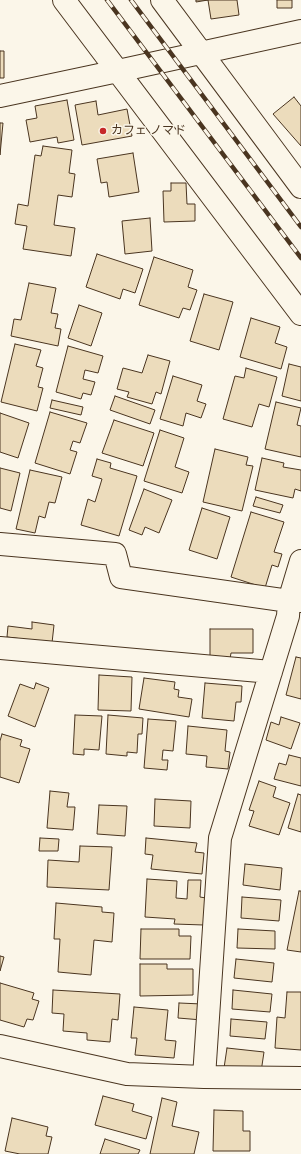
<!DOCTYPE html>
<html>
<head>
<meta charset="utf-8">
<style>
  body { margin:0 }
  canvas { display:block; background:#fbf6e9 }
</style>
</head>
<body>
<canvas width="301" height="1154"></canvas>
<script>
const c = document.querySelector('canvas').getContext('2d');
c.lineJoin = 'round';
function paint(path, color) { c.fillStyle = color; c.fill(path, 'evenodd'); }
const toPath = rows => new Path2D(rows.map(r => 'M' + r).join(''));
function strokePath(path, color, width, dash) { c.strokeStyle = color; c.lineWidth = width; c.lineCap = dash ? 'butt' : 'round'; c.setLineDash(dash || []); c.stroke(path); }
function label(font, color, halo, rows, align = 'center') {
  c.font = font + ' Roboto,"Noto Sans JP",sans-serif'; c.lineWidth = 3; c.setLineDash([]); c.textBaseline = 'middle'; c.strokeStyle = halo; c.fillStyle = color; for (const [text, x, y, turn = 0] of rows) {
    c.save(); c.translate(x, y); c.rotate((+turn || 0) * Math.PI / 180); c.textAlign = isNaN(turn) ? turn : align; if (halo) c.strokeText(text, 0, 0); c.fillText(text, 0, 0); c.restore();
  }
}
const building = toPath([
  [196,0,237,0,239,15,211,19,208,0,196,2,196,0],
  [277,0,292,0,292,8,277,8,277,0],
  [0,51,4,51,4,78,0,78,0,51],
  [294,97,301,106,301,146,273,114,294,97],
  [67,100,74,140,58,143,57,137,30,142,26,120,37,118,35,106,67,100],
  [96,101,98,115,127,109,132,136,82,145,75,105,96,101],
  [0,123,3,123,0,155,0,123],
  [43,146,72,150,69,173,75,174,72,197,58,195,54,225,75,228,71,256,23,249,27,226,15,224,18,204,28,206,35,155,41,156,43,146],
  [133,153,139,192,109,197,107,182,101,183,97,159,133,153],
  [171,183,186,183,187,204,195,204,195,221,164,222,163,191,171,191,171,183],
  [150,218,152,251,125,254,122,221,150,218],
  [97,254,143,269,135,293,123,289,120,299,86,287,97,254],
  [154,257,193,270,188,287,197,290,190,310,183,308,179,318,139,305,154,257],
  [29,283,56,288,51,313,58,314,55,328,61,329,58,346,11,336,14,319,21,320,29,283],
  [204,294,233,302,219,350,190,341,204,294],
  [79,305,102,313,91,346,68,338,79,305],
  [251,318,280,327,275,343,287,347,281,369,240,357,251,318],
  [15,344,41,350,36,366,43,368,38,387,43,388,37,411,1,402,15,344],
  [68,346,103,356,98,373,85,370,83,379,95,382,91,395,83,393,81,399,56,392,68,346],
  [148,355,170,361,161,394,156,392,152,404,127,397,129,392,117,389,123,368,142,373,148,355],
  [289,364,301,367,301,401,282,396,289,364],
  [246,368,277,377,269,407,259,404,252,427,223,419,235,376,244,378,246,368],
  [173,376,202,385,197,401,206,404,201,418,186,413,183,426,160,419,173,376],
  [115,396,155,410,150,424,110,410,115,396],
  [52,400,83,407,81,415,50,408,52,400],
  [276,402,301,408,297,425,301,426,301,457,265,449,276,402],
  [50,412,87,423,80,443,73,441,70,450,77,452,70,474,35,463,50,412],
  [0,413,29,423,18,458,0,452,0,413],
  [114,420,154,433,143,466,102,453,114,420],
  [160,430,184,438,175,467,189,472,182,493,144,481,160,430],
  [215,449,248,457,246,465,253,466,242,511,203,502,215,449],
  [262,458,284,463,283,467,301,470,301,491,295,489,293,498,255,490,262,458],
  [97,459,111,463,110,468,137,476,119,536,81,525,88,499,95,502,102,479,92,476,97,459],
  [0,468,20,473,11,511,0,508,0,468],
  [30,470,62,477,55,503,49,502,45,518,39,516,35,533,16,529,30,470],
  [144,489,172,500,159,533,145,527,142,535,129,530,144,489],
  [256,497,283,505,280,513,253,506,256,497],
  [202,508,230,517,217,559,189,550,202,508],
  [251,512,284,522,274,552,282,554,278,567,272,565,265,588,231,577,251,512],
  [32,622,54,625,52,643,7,637,8,626,32,629,32,622],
  [210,629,253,629,253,653,231,653,230,659,210,659,210,629],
  [296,657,301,658,301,699,286,695,296,657],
  [99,675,132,677,131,711,98,710,99,675],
  [144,678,175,682,174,689,179,690,178,697,192,699,189,717,139,709,144,678],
  [36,683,49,688,35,727,8,716,20,684,34,689,36,683],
  [205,683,242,686,241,702,236,702,234,721,202,718,205,683],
  [75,715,102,716,99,750,84,749,84,755,73,754,75,715],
  [108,715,143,718,142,734,138,734,137,753,127,752,127,756,106,754,108,715],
  [281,717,300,723,291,749,266,740,271,722,279,725,281,717],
  [148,719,176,721,173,751,163,750,162,760,168,760,167,770,144,768,148,719],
  [188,726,227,730,225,751,230,752,228,769,206,767,207,756,186,754,188,726],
  [2,734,22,740,20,746,30,749,19,783,0,777,0,741,2,734],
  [289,755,301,758,301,786,274,779,279,763,286,765,289,755],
  [259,781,276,787,273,797,290,803,279,835,249,826,254,811,249,810,259,781],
  [50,791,69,793,67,807,75,807,73,830,47,828,50,791],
  [298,794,301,795,301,832,288,828,298,794],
  [155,799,191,801,190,828,154,826,155,799],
  [99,805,127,806,125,836,97,834,99,805],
  [40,838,59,839,58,851,39,851,40,838],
  [146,838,197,843,195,852,204,853,202,874,151,869,153,855,145,854,146,838],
  [80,846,112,847,109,890,47,887,48,860,79,862,80,846],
  [245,864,282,868,280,890,243,885,245,864],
  [147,879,177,881,176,898,187,899,188,880,201,880,200,897,206,898,204,925,174,924,175,919,145,917,147,879],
  [299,891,301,891,301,952,287,950,299,891],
  [242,897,281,900,279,921,241,918,242,897],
  [56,903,102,907,102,912,114,913,112,942,94,940,91,975,58,972,60,939,54,939,56,903],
  [141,929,179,929,179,936,191,936,190,959,140,959,141,929],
  [238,929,275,931,275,949,237,948,238,929],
  [0,956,4,957,0,971,0,956],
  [236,959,274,963,272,982,234,978,236,959],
  [140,964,167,964,167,969,193,969,193,995,140,996,140,964],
  [0,983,34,993,32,999,39,1001,33,1020,27,1019,24,1027,0,1020,0,983],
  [53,990,120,994,118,1020,112,1019,110,1042,87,1040,87,1033,63,1031,64,1014,52,1013,53,990],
  [233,990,272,994,270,1012,232,1009,233,990],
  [287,992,301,992,301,1050,275,1048,277,1017,285,1018,287,992],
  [179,1003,202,1004,202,1020,178,1018,179,1003],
  [134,1007,168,1010,165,1040,176,1041,174,1058,135,1055,137,1038,131,1038,134,1007],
  [231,1019,267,1022,265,1039,230,1036,231,1019],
  [227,1048,264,1052,261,1072,224,1068,227,1048],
  [103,1096,134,1104,132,1111,152,1117,146,1139,95,1125,103,1096],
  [162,1098,177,1102,172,1126,199,1132,194,1154,150,1154,162,1098],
  [214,1110,243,1111,243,1131,250,1131,250,1151,213,1151,214,1110],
  [12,1118,48,1127,46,1136,52,1137,48,1154,20,1154,5,1151,12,1118],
  [105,1139,140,1150,138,1154,100,1154,105,1139]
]);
const street = toPath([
  [64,0,301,314],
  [162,0,301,187],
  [0,96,118,71,301,31],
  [0,544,115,554,121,577,289,601,301,601],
  [0,648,271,672],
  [0,1046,127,1074,204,1077,301,1078],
  [204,1077,220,838,288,616,289,601,301,561]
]);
const rail = toPath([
  [107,0,301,258],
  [131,0,301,227]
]);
const markers = [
  [103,131,4,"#c62828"]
];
const poiNames = [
  ["カフェ ノマド",111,131]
];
paint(building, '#ecdcbc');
strokePath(building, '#4a3520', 1);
strokePath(street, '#4a3520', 24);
strokePath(street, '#fbf6e9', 22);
strokePath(rail, '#4a3520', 4.5);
strokePath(rail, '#fbf6e9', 3, [9]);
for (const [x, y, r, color] of markers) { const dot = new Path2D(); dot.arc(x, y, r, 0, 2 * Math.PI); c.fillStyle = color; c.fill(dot); strokePath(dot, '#fbf6e9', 1.5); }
label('12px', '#4a3520', '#fbf6e9', poiNames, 'left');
</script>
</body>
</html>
